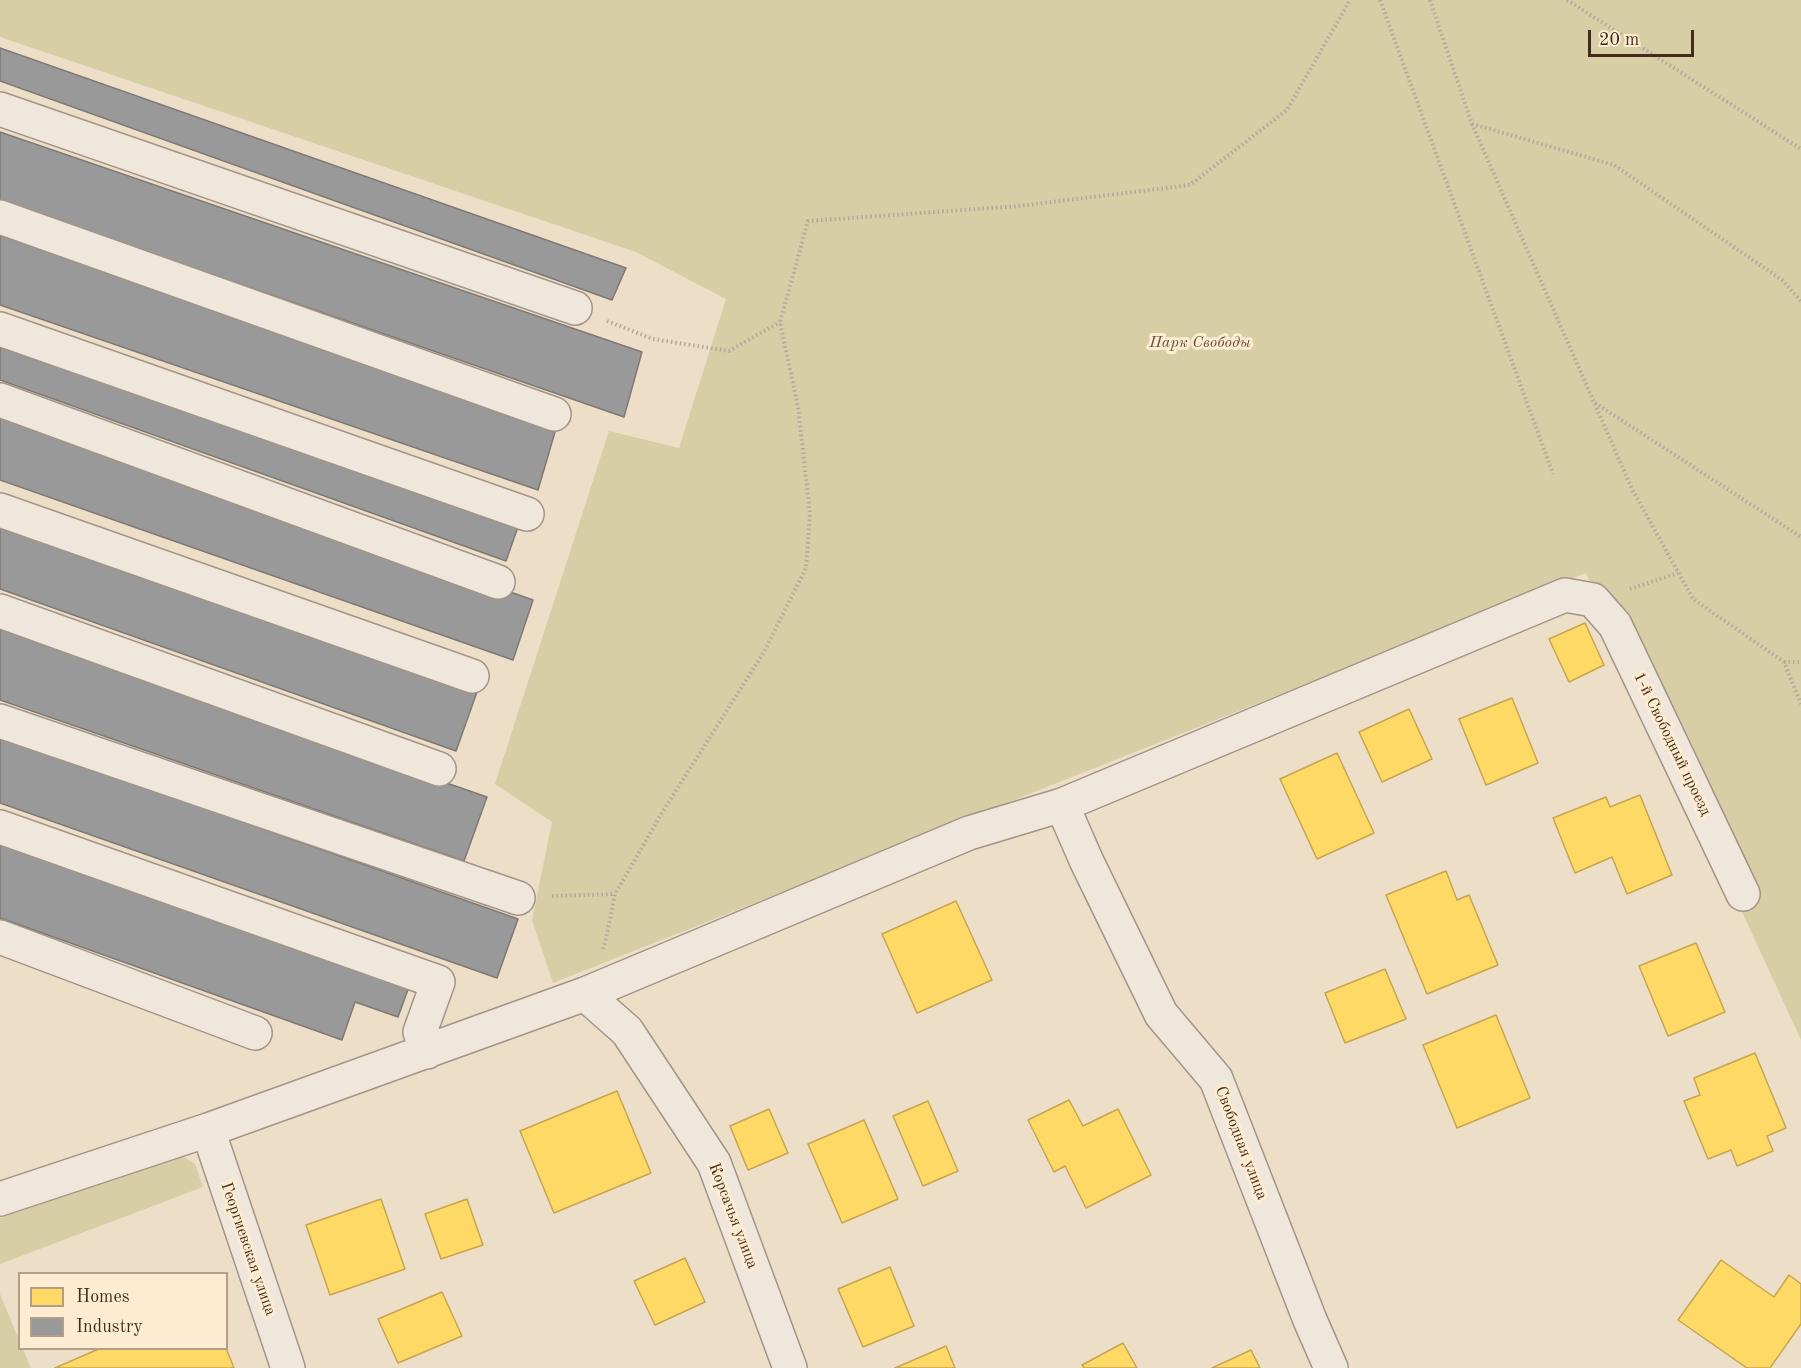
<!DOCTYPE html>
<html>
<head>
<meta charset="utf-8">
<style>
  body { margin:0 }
  #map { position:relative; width:1801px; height:1368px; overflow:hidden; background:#eddec7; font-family:"Old Standard TT",serif }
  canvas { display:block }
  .legend { position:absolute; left:18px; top:1272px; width:210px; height:78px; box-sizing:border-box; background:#fdecd1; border:2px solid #b39f89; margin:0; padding:8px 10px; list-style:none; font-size:18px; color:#452b1d }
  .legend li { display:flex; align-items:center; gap:12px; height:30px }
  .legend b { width:30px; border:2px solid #b39f89 }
  .scale { position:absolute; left:1588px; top:30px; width:106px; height:27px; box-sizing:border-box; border:3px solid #452b1d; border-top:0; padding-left:8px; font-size:18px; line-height:21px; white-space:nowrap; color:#452b1d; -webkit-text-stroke:4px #fdecd1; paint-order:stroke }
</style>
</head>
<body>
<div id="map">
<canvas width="1801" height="1368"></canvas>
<ul class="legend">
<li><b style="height:16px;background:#ffd966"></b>Homes</li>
<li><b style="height:16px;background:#999"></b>Industry</li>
</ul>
<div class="scale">20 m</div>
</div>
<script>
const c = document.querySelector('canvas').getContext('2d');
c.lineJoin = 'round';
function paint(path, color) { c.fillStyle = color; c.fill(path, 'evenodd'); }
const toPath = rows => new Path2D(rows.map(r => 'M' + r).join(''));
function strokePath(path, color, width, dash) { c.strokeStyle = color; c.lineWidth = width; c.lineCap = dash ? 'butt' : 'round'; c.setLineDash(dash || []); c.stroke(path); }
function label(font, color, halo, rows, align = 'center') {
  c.font = font + ' "Old Standard TT",serif'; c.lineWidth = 6; c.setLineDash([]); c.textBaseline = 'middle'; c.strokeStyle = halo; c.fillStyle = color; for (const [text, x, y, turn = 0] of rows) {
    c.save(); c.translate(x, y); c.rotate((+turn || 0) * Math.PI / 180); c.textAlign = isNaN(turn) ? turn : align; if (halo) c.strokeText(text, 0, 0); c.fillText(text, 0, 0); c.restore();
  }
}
const green = toPath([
  [0,0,1801,0,1801,1040,1586,573,553,983,532,920,552,822,495,784,609,431,679,448,726,299,636,252,0,37],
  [182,1156,195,1164,203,1187,0,1264,0,1218],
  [0,1294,19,1340,20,1348,23,1349,31,1368,0,1368]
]);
const homes = toPath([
  [1585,623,1604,665,1569,682,1549,639,1585,623],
  [1512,698,1538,763,1486,785,1459,719,1512,698],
  [1409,709,1432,759,1382,782,1359,732,1409,709],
  [1337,753,1374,833,1317,859,1280,779,1337,753],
  [1640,795,1672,875,1627,894,1612,857,1575,873,1553,818,1606,797,1610,807,1640,795],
  [1446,871,1457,900,1469,895,1498,965,1427,994,1386,895,1446,871],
  [956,901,992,980,917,1013,882,934,956,901],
  [1696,943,1725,1012,1668,1036,1639,966,1696,943],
  [1385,969,1406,1019,1345,1043,1325,993,1385,969],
  [1496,1015,1530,1098,1457,1128,1423,1045,1496,1015],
  [1755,1053,1786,1128,1767,1136,1773,1151,1737,1166,1731,1150,1708,1159,1684,1101,1700,1095,1694,1078,1755,1053],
  [617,1091,651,1173,554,1213,520,1131,617,1091],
  [1069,1100,1083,1126,1118,1109,1151,1175,1086,1208,1065,1166,1054,1172,1028,1120,1069,1100],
  [928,1101,958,1171,923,1186,893,1116,928,1101],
  [769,1109,788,1153,748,1170,730,1126,769,1109],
  [864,1120,898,1199,842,1223,808,1144,864,1120],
  [381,1199,405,1269,330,1295,306,1225,381,1199],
  [467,1199,483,1245,441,1259,425,1214,467,1199],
  [685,1258,705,1302,655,1325,634,1281,685,1258],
  [1721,1260,1774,1297,1789,1275,1801,1284,1801,1324,1770,1368,1747,1368,1678,1320,1721,1260],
  [890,1267,914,1326,863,1347,838,1289,890,1267],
  [442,1292,462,1336,398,1363,378,1319,442,1292],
  [1123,1343,1137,1368,1084,1368,1082,1365,1123,1343],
  [946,1346,955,1368,895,1368,946,1346],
  [101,1348,226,1348,234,1368,55,1368,101,1348],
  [1251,1350,1260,1368,1212,1368,1251,1350]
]);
const industry = toPath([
  [0,48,626,268,612,300,0,81,0,48],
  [0,132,642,352,624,417,0,201,0,132],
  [0,235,555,432,538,490,0,305,0,235],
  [0,347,519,524,506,561,0,380,0,347],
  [0,412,533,600,513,660,0,480,0,412],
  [0,522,477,692,456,751,0,589,0,522],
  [0,628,487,797,464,861,0,700,0,628],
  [0,736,518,919,497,978,0,803,0,736],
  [0,838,410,984,398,1017,355,1002,342,1040,0,918,0,838]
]);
const path = toPath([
  [1380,0,1553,474],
  [1430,0,1472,124,1632,489,1693,599,1784,662,1801,704],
  [1567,0,1801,149],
  [1472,124,1614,165,1782,280,1801,301],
  [607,321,653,339,729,351,780,322],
  [1595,403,1801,537],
  [1630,589,1678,573],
  [1784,662,1801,662],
  [552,896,615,894],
  [603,949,606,939,615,894,663,811,764,652,806,568,810,513,798,407,780,322,808,221,1019,206,1190,185,1287,110,1350,0]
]);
const minor = toPath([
  [0,109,575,308],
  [0,217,554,414],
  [0,329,527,514],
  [0,400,498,582],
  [0,510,472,676],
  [0,611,439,769],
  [0,721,518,898],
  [1062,805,1087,862,1161,1014,1216,1079,1310,1320,1331,1368],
  [0,827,438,982,420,1032,427,1052],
  [0,937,255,1033],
  [585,994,627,1031,714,1163,790,1368],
  [208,1130,288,1368],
  [0,1199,208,1130,585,994,969,833,1062,805,1565,595,1593,600,1615,625,1743,894]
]);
const parkNames = [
  ["Парк Свободы",1200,343]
];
const streetNames = [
  ["1-й Свободный проезд",1672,744,64],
  ["Свободная улица",1241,1143,69],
  ["Корсачья улица",733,1216,69],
  ["Георгиевская улица",248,1249,71]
];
paint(green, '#d8cea5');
paint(homes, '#ffd966');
strokePath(homes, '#c7a550', 1.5);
paint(industry, '#999');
strokePath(industry, '#807874', 1.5);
strokePath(minor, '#a29587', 36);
strokePath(path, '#b0a89e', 4, [1.5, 3]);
strokePath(minor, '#efe7db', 33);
label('italic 16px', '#665038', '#fdecd1', parkNames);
label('16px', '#452b1d', '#fdecd1', streetNames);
</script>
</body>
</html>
